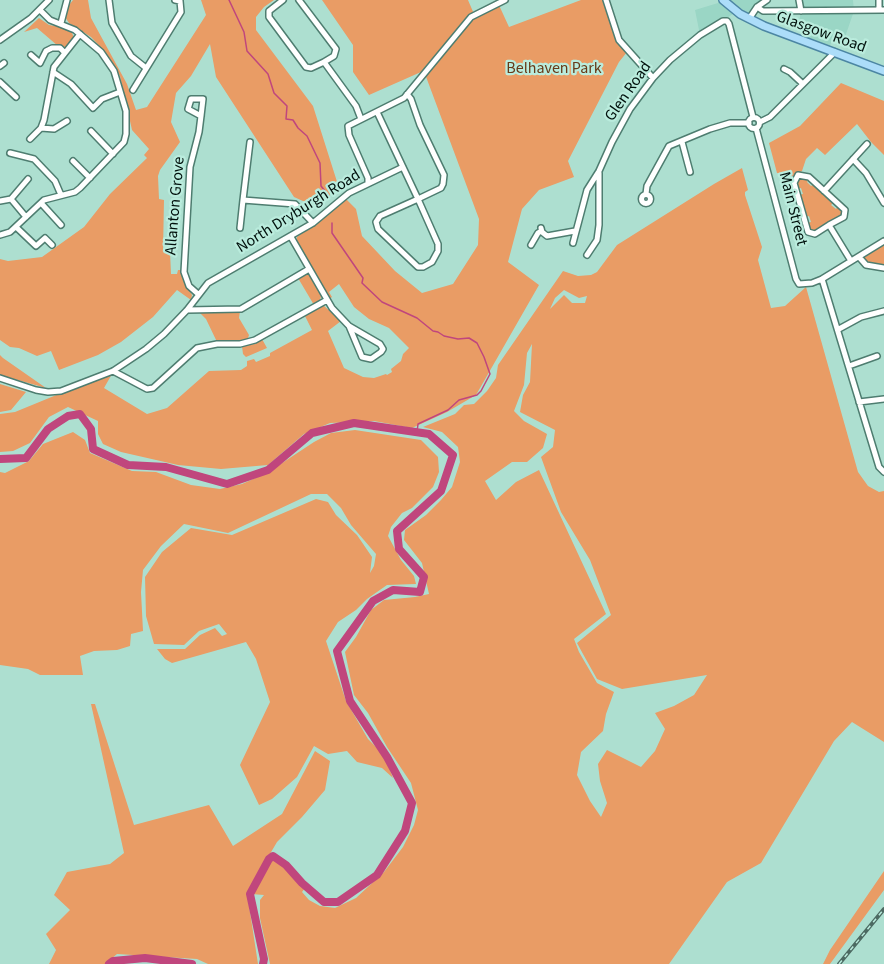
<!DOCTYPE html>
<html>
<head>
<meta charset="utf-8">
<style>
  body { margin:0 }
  canvas { display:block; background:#addfd0 }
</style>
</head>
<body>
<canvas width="884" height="964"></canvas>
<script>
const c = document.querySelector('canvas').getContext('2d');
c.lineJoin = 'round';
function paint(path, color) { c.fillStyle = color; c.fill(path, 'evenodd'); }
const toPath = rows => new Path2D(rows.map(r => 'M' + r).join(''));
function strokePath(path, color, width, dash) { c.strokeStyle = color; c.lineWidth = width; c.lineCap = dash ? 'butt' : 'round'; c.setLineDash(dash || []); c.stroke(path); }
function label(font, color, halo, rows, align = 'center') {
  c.font = font + ' "Source Sans 3",sans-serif'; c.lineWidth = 4.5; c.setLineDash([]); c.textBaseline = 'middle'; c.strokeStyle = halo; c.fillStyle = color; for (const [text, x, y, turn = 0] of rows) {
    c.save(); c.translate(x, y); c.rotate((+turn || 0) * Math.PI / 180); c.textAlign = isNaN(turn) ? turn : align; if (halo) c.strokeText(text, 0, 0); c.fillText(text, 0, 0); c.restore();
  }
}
const built = toPath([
  [723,0,767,0,749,19,736,12,700,35,695,10,718,3],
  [799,0,853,0,854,11,845,37,834,33,829,49,802,40,805,30,798,28,801,11]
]);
const green = toPath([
  [73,0,88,0,91,18,127,84,136,110,147,107,206,15,201,0,274,0,264,7,256,17,256,30,313,106,339,188,314,206,294,197,216,77,210,44,191,76,176,93,171,122,180,142,160,170,158,176,159,199,164,200,163,251,170,252,171,274,177,274,178,270,182,270,183,280,192,295,191,300,177,290,153,317,121,342,98,355,59,370,51,351,37,356,19,348,10,347,0,340,0,259,8,261,42,257,84,227,110,194,147,158,144,155,149,149,132,130,120,76,106,53,91,37,69,23,65,17,69,5],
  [322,0,468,0,474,14,498,3,509,27,581,0,606,0,627,52,619,62,568,161,574,177,539,190,522,209,508,262,539,285,476,395,447,412,412,428,374,421,330,423,304,434,268,465,221,469,178,465,121,452,103,444,98,434,98,421,68,407,49,417,30,443,13,451,0,452,0,414,15,412,110,373,112,374,104,388,147,414,167,408,209,371,241,370,247,366,247,361,254,359,256,362,270,356,270,353,312,330,305,316,323,305,341,321,328,331,344,368,363,377,374,378,386,374,387,375,392,372,391,369,401,361,403,354,409,348,389,328,369,319,354,307,339,284,329,292,332,297,329,299,296,241,297,237,346,199,356,209,362,236,395,271,422,293,453,284,478,245,479,219,425,74,421,72,369,95,353,72,353,45],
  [39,18,49,25,61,27,72,33,74,38,66,49,58,46,37,28,24,32],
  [841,83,884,101,884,155,871,142,857,124,825,155,817,148,806,159,802,171,793,176,777,173,769,143,800,126],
  [742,168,748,190,745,192,745,195,762,247,758,260,771,308,785,306,806,287,858,472,868,486,879,492,884,491,884,742,852,722,834,741,761,863,727,882,669,964,270,964,260,918,260,900,264,895,251,894,269,859,273,857,292,872,305,888,302,892,309,900,320,906,335,908,356,898,384,872,403,847,414,825,418,810,411,783,387,747,368,713,354,695,345,652,356,637,371,610,384,600,415,597,429,594,422,563,404,540,405,530,426,515,441,500,452,487,460,462,458,447,442,432,423,427,455,414,464,405,474,404,487,391,496,378,498,365,563,271,578,276,591,275,597,272,617,245,714,184],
  [564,290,579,298,587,296,585,303,572,303,564,295,550,309,555,298],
  [532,344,530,382,523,395,520,412,555,430,553,447,541,457,561,512,590,560,611,615,577,643,583,654,597,679,622,689,707,675,694,695,674,706,655,713,665,729,655,751,641,767,607,750,598,764,600,781,607,803,601,817,590,801,577,775,581,752,603,731,606,714,614,692,597,683,579,652,574,639,606,614,539,470,516,482,496,500,485,481,512,462,527,462,543,448,547,434,524,421,514,411,524,385,527,353],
  [799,176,809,179,807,182,811,186,814,184,834,202,831,205,836,209,838,206,844,211,841,217,814,233,809,229,807,223,811,222,809,216,806,217,799,195,803,194,801,188,797,189,796,184],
  [884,245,884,266,868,264,864,257],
  [307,273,310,275,321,296,320,301,314,305,298,278],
  [240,311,239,318,249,335,247,341,243,342,217,342,206,319,199,312],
  [262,339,267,348,246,357,243,354,242,346,255,344],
  [0,355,3,358,46,388,0,375],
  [0,384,26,392,11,410,0,412],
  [355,430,421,440,438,457,439,472,433,487,412,508,402,513,391,527,388,536,401,560,414,576,416,584,387,585,367,599,356,610,338,622,326,641,346,701,368,739,384,755,393,778,382,768,357,762,347,751,328,754,314,746,297,777,272,799,259,805,240,765,270,702,256,659,246,642,172,663,165,659,157,649,185,649,200,635,215,628,222,636,227,634,219,624,199,631,184,645,154,644,146,616,145,577,162,552,191,528,232,535,316,499,328,502,336,515,357,535,372,557,370,573,374,566,376,554,351,525,341,508,327,494,311,494,228,533,184,524,161,546,143,570,141,592,143,631,131,634,130,646,117,650,94,651,80,656,83,675,40,675,28,669,0,665,0,472,5,473,29,461,43,444,73,432,85,440,90,453,132,471,156,472,191,485,220,489,242,484,267,473,314,442,331,433],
  [91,704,95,704,134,825,209,805,233,846,282,814,315,751,330,761,325,790,302,817,277,842,247,893,258,964,208,964,197,959,117,954,105,964,49,964,56,950,46,934,70,910,54,895,67,872,110,864,124,853],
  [884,871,884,890,830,964,823,964,830,950]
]);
const stream = toPath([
  [229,0,244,32,247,51,268,74,274,93,287,106,286,119,293,120,298,128,307,136,320,163,321,186,329,196],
  [332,223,332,233,363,278,362,283,382,302,417,318,433,331,438,332,444,336,458,339,469,338,477,343,484,357,490,374,481,391,477,395,459,400,448,410,418,424,417,432]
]);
const river = toPath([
  [0,459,26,458,48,429,68,416,80,414,91,429,93,449,128,465,166,467,227,484,268,470,312,433,354,423,429,434,453,455,441,491,397,531,399,549,424,577,420,592,393,590,373,601,337,651,350,701,387,757,412,803,405,831,377,875,338,902,324,902,302,883,286,865,273,856,269,859,250,894,264,959,263,964],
  [109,964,113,961,145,958,192,964]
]);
const minor = toPath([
  [109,0,112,23,131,56,146,68],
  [283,0,269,11,269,17,306,67,311,68,324,62,356,106,361,119],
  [299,0,336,49,334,56,324,62],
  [606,0,619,40,653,78],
  [799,0,801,11],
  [879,0,879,10],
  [757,7,763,11,884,10],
  [749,19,757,7,767,0],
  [61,23,67,0],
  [0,40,31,18,49,0],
  [31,55,40,63,46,51,52,48,60,48,65,53],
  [0,66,4,63],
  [784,69,790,72,803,84],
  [53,72,71,84,93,108,102,99,120,92],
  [0,82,16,97],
  [133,90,181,12,180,1,175,0],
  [377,112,418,199,438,244,438,251,432,262,423,267,418,267,378,229,376,222,380,216,418,199,441,188,443,184,444,175,420,125,411,99,407,94],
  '748.5 123a5.5 5.5 0 1 1 11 0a5.5 5.5 0 1 1-11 0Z',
  [760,122,770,117,835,52],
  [41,128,54,129,67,121],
  [756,128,796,279,799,284,812,283,822,279,884,241],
  [91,131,113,154],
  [30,139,41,128,44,120,54,67,80,34],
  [250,142,243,200,295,204,313,223],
  [682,142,690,172],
  [10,153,34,159,55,181,61,195],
  [853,159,866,173,884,203],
  [73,161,90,178],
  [368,183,368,178,349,135,348,126,404,98,471,17,505,0],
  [824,191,867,144],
  [646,194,647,186,669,146,710,129,730,123,749,123],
  '641.5 199a4.5 4.5 0 1 1 9 0a4.5 4.5 0 1 1-9 0Z',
  [0,201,11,199],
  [41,203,61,225],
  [26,217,11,199,28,179],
  [829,225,815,234,808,232,794,183,798,175,809,177,845,210,844,217,829,225,851,261],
  [16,227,36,246,45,238,52,245],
  [240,228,243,200],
  [541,228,542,232,547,236,575,231],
  [0,235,10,232,44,200,75,192,80,188,124,142,126,134,126,111,114,71,101,52,75,30,50,20,40,10],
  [291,237,332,308,349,326,380,344,383,349,381,352,371,359,362,357,349,326],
  [573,243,587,190,599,171,612,142,630,109,653,78,670,60,700,35,723,21,727,21,729,24,753,117],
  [531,245,538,233,541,231],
  [587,255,597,240,599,225,599,173],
  [859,257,866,265,884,268],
  [822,279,879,467,884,472],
  [198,294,189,286,184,272,190,167,199,132,201,116,203,99,191,99,188,109,201,116],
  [187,310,241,309,309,269],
  [839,329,861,317,884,311],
  [849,366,877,356],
  [113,371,147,389,153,388,197,348,217,344,240,344,255,340,327,300],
  [0,378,36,390,48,392,61,391,113,371,146,349,164,334,187,310,208,283,313,223,349,193,403,167],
  [859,402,884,399]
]);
const major = toPath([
  [723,0,740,14,764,26,884,71]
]);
const rail = toPath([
  [839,964,884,909]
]);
const streetNames = [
  ["Glasgow Road",821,33,20],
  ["Glen Road",629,92,-55],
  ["Allanton Grove",176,206,-85],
  ["Main Street",792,209,76],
  ["North Dryburgh Road",299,212,-32]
];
const parkNames = [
  ["Belhaven Park",554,69]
];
paint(built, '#9ad6c5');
paint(green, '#e99c65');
strokePath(stream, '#c0467d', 1.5);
strokePath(river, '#c0467d', 8);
strokePath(minor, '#4e7d70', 8);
strokePath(major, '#4c86a3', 10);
strokePath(minor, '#fff', 5);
strokePath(major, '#acddf9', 7);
strokePath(rail, '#4c6a62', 4);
strokePath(rail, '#baecdd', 1.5, [4.5]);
label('16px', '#01100c', '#baecdd', streetNames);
label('16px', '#663a18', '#baecdd', parkNames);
</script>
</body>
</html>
